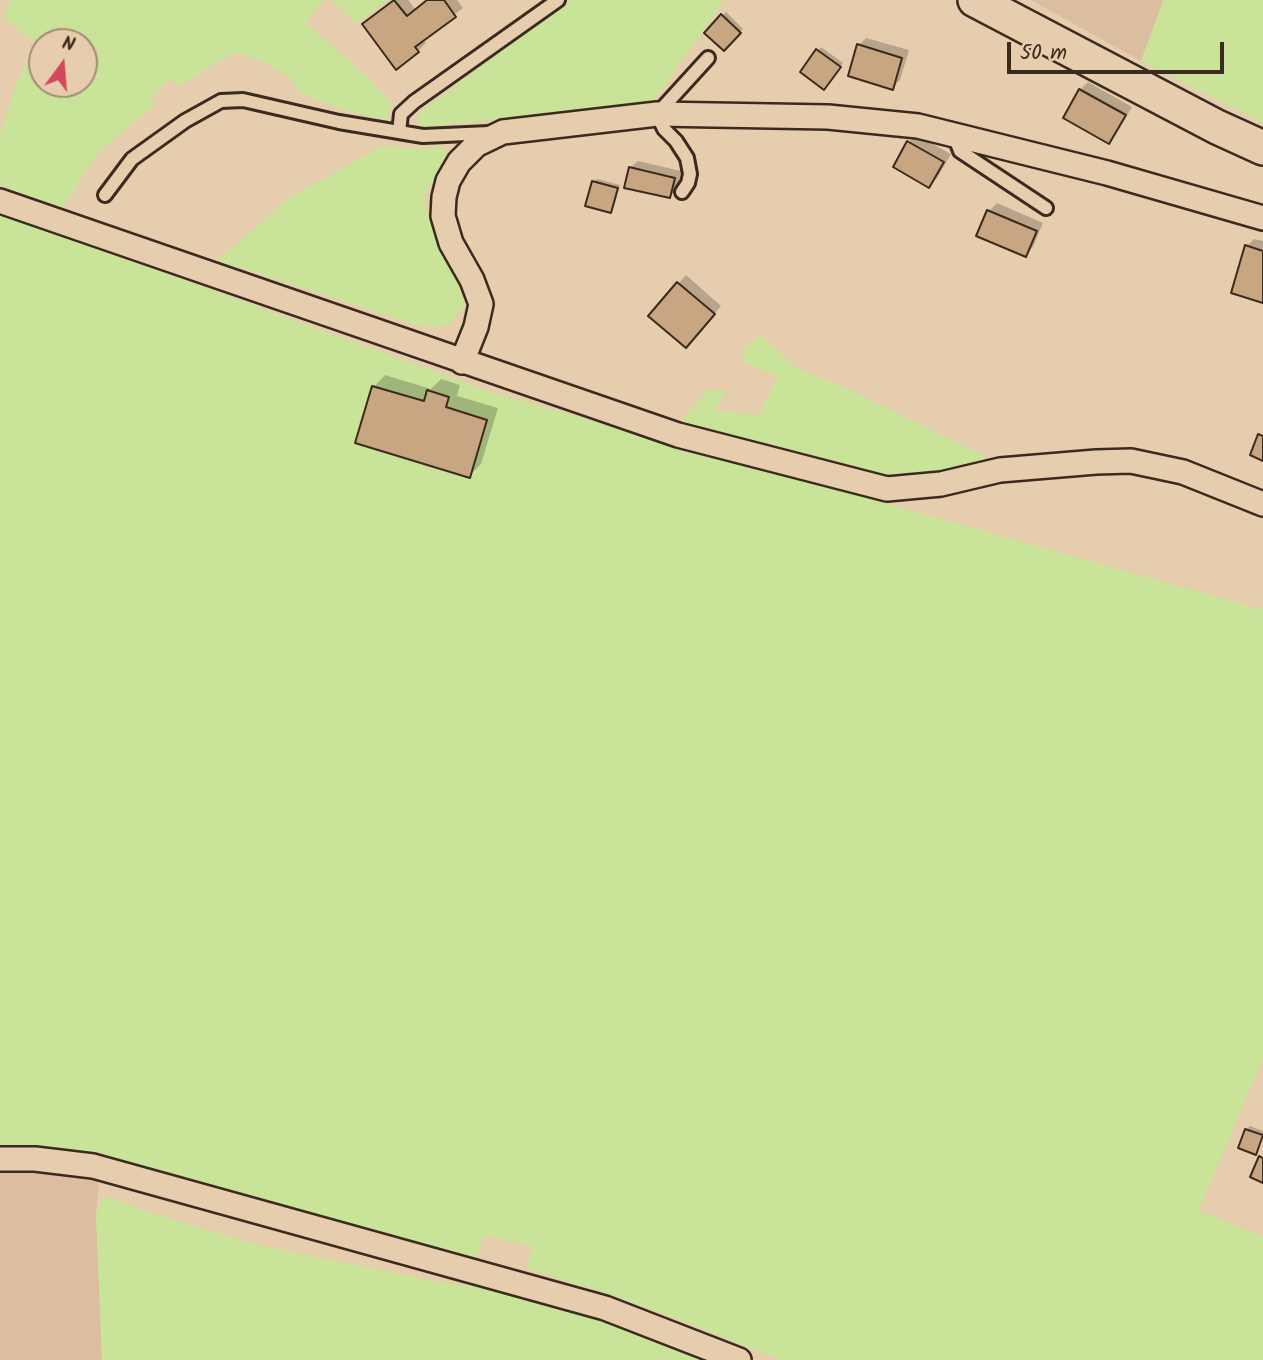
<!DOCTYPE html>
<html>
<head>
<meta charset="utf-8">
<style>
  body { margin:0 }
  #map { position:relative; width:1263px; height:1360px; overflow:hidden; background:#e6cdae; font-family:Kalam,sans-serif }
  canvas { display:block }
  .north { position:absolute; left:28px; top:28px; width:70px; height:70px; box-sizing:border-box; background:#e6cdae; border:2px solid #a28c74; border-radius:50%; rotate:16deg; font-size:19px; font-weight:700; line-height:28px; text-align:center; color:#3b2a1e }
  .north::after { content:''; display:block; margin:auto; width:24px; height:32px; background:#d1495b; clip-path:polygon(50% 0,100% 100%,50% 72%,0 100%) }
  .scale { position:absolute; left:1007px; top:42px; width:217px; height:32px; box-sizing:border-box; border:4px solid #3b2a1e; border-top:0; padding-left:9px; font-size:21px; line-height:24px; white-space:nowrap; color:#3b2a1e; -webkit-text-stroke:5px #e6cdae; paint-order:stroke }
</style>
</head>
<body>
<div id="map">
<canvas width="1263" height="1360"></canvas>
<div class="north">N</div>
<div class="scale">50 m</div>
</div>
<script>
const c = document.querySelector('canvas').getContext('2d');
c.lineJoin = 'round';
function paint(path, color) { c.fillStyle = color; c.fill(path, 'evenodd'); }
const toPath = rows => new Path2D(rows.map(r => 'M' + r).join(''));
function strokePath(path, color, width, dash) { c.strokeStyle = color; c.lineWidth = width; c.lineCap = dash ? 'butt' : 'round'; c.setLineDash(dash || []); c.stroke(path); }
const built = toPath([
  [1031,0,1163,0,1141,61],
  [0,1170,88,1175,95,1178,99,1186,96,1213,102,1360,0,1360]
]);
const green = toPath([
  [10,0,325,0,305,23,364,74,392,103,387,120,340,109,300,93,289,76,257,59,233,53,179,86,169,80,151,98,154,105,98,153,63,207,28,197,0,184,0,137,14,91,35,42,4,18],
  [84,42,84,84,42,84,42,42],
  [332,0,389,0,356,24],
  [570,0,723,0,717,12,651,104,420,127,418,120,420,112],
  [1164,0,1263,0,1263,123,1141,61],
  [383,146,421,149,438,146,445,148,447,152,424,200,431,225,462,284,465,305,450,324,434,328,414,324,218,261,292,196],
  [0,213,491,392,1263,610,1263,1059,1198,1211,1263,1236,1263,1360,781,1360,613,1295,527,1269,532,1246,484,1235,476,1259,91,1155,63,1150,0,1148],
  [759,335,795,367,848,389,998,463,937,477,889,478,679,423,709,389,726,391,715,410,758,416,778,377,745,363,742,351],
  [103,1198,114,1198,142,1210,254,1244,438,1282,514,1291,602,1319,711,1360,102,1360,96,1213]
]);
const shadow = toPath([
  [394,0,408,0,415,9,427,0,457,0,463,8,422,39,426,43,418,51,372,16],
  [726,12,743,29,724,49,707,33],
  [866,38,909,50,900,80,892,88,859,45],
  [821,47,843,63,827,84,802,72],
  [1088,82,1132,107,1116,134,1109,142,1065,117,1080,90],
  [916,135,951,154,937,178,929,186,909,142],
  [638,161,681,171,677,189,670,196,630,168],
  [597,179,620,185,614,207,611,211,593,182],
  [997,203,1043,223,1033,247,1025,255,989,211],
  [1254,239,1263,241,1263,301,1247,246],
  [686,275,721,306,693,338,650,316],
  [385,375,431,389,441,379,460,385,457,396,498,408,481,464,469,476,374,387],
  [1250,1126,1263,1131,1263,1138,1255,1153,1246,1130]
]);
const building = toPath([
  [394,0,407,16,427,0,444,0,456,17,415,47,419,52,396,70,362,24,394,0],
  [721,14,741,33,724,51,704,33,721,14],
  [857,44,902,58,893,90,848,76,857,44],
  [816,49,841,67,824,90,800,72,816,49],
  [1079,89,1126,115,1109,144,1063,118,1079,89],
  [907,141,944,162,929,188,893,167,907,141],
  [629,167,675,178,670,198,624,188,629,167],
  [592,181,618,188,611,213,585,206,592,181],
  [987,210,1037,231,1026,257,976,236,987,210],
  [1245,245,1263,251,1263,303,1231,293,1245,245],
  [677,282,715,314,686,348,648,316,677,282],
  [372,386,424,401,427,390,449,397,446,407,487,420,470,478,355,443,372,386],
  [1258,434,1263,436,1263,461,1250,455,1258,434],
  [1245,1129,1263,1135,1256,1155,1238,1148,1245,1129],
  [1259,1156,1263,1158,1263,1183,1250,1177,1259,1156]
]);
const lane = toPath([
  [399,132,401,114,414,102,558,0],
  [954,135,960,151,1046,208],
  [682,192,688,183,690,174,687,158,676,141,664,129,657,114,708,58],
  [105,195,132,159,185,121,221,101,243,100,339,122,423,136,489,133]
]);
const street = toPath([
  [0,201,678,435,887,489,941,484,1000,470,1096,462,1131,461,1183,472,1263,504],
  [462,362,476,327,481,304,472,280,451,243,443,216,444,197,448,181,459,162,476,145,503,132,657,114,828,117,918,126,1107,173,1263,218],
  [0,1159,35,1159,93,1166,605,1308,739,1360]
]);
const secondary = toPath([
  [975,0,1217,127,1263,148]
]);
paint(built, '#dabe9d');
paint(green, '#c9e399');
paint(shadow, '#0003');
paint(building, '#c7a681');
strokePath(building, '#3b2a1e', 2);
strokePath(lane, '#3b2a1e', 18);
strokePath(street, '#3b2a1e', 28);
strokePath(secondary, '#3b2a1e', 38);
strokePath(lane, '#e6cdae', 12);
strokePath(street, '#e6cdae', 23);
strokePath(secondary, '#e6cdae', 33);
</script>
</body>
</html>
